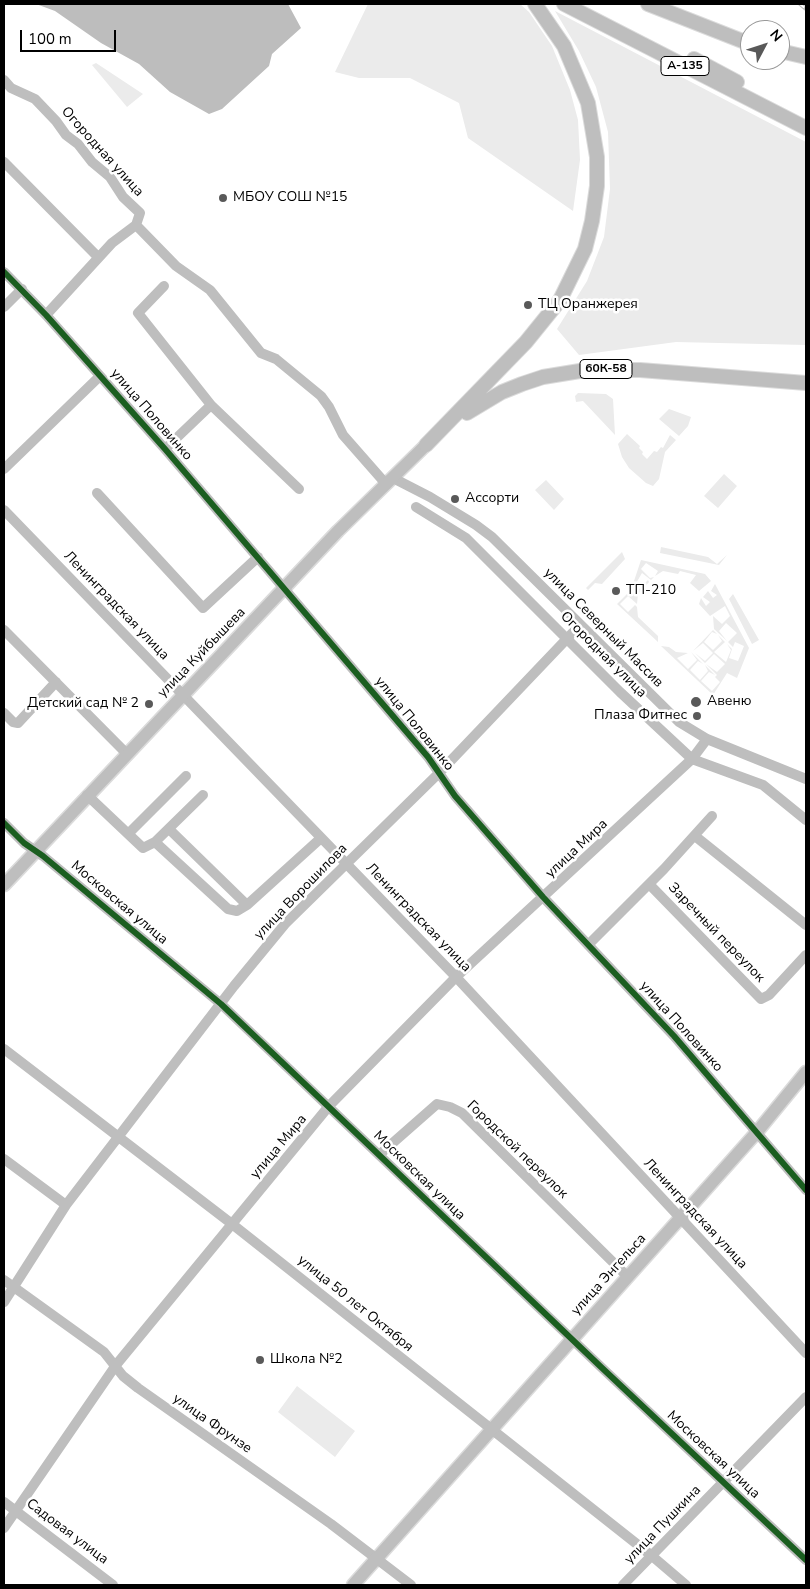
<!DOCTYPE html>
<html>
<head>
<meta charset="utf-8">
<style>
  body { margin:0 }
  #map { position:relative; width:810px; height:1589px; overflow:hidden; background:#fff; font-family:"Nunito Sans",sans-serif }
  canvas { display:block }
  .frame { position:absolute; inset:0; border:5px solid #000; pointer-events:none }
  .north { position:absolute; left:740px; top:20px; width:50px; height:50px; box-sizing:border-box; background:#fff; border:1px solid #999; border-radius:50%; rotate:50deg; font-size:14px; font-weight:700; line-height:20px; text-align:center; color:#000 }
  .north::after { content:''; display:block; margin:auto; width:18px; height:22px; background:#595959; clip-path:polygon(50% 0,100% 100%,50% 72%,0 100%) }
  .scale { position:absolute; left:20px; top:30px; width:96px; height:22px; box-sizing:border-box; border:2px solid #000; border-top:0; padding-left:6px; font-size:15px; line-height:18px; white-space:nowrap; color:#000; -webkit-text-stroke:4px #fff; paint-order:stroke }
</style>
</head>
<body>
<div id="map">
<canvas width="810" height="1589"></canvas>
<div class="frame"></div>
<div class="north">N</div>
<div class="scale">100 m</div>
</div>
<script>
const c = document.querySelector('canvas').getContext('2d');
c.lineJoin = 'round';
function paint(path, color) { c.fillStyle = color; c.fill(path, 'evenodd'); }
const toPath = rows => new Path2D(rows.map(r => 'M' + r).join(''));
function strokePath(path, color, width, dash) { c.strokeStyle = color; c.lineWidth = width; c.lineCap = dash ? 'butt' : 'round'; c.setLineDash(dash || []); c.stroke(path); }
function label(font, color, halo, rows, align = 'center') {
  c.font = font + ' "Nunito Sans",sans-serif'; c.lineWidth = 5; c.setLineDash([]); c.textBaseline = 'middle'; c.strokeStyle = halo; c.fillStyle = color; for (const [text, x, y, turn = 0] of rows) {
    c.save(); c.translate(x, y); c.rotate((+turn || 0) * Math.PI / 180); c.textAlign = isNaN(turn) ? turn : align; if (halo) c.strokeText(text, 0, 0); c.fillText(text, 0, 0); c.restore();
  }
}
const green = toPath([
  [368,4,520,4,529,12,552,46,570,90,578,120,580,160,573,211,468,138,459,103,410,78,359,78,335,72],
  [555,11,806,142,806,345,676,342,579,355,557,329,587,281,604,237,610,189,608,132,596,87,579,51],
  [96,63,143,94,127,107,92,65],
  [578,393,606,394,613,399,615,435,583,401,576,402,575,396],
  [669,409,691,417,688,426,679,436,659,419],
  [627,434,640,446,639,448,643,452,642,454,647,459,654,451,657,452,661,447,663,448,670,435,676,440,665,452,659,479,653,486,646,483,629,468,622,457,618,444],
  [724,474,737,486,718,508,704,496],
  [546,480,564,499,554,510,535,490],
  [661,547,708,557,717,564,727,555,719,565,660,553],
  [622,552,625,559,602,584,595,583,588,590,586,588],
  [641,560,705,574,711,581,699,591,690,583,696,575,680,571,678,574,663,571,655,576,658,571,646,563,641,569,650,578,654,577,651,580,642,573,635,585,639,589,648,580,649,582,638,594,637,604,628,596,620,604,628,612,635,605,637,607,638,617,658,636,658,642,617,604,631,590],
  [715,584,749,648,737,678,727,673,713,695,661,646,669,647,676,652,688,653,677,658,688,669,697,660,691,652,703,664,698,661,690,670,700,680,708,671,705,665,715,675,709,672,701,681,712,691,720,682,715,677,717,675,706,664,717,672,725,664,714,654,705,663,695,653,705,661,713,653,703,643,693,651,713,630,717,634,712,632,704,642,713,650,722,641,718,635,725,642,714,652,726,662,731,650,727,644,732,649,729,658,738,661,744,646,735,642,733,647,728,642,737,633,726,623,719,631,727,641,714,629,713,616,722,624,730,616,725,606,710,616,699,604,701,598,706,606,710,602,703,597,708,591,713,598,717,595,711,591],
  [733,594,759,640,752,644,729,599],
  [297,1386,355,1431,335,1457,278,1412]
]);
const water = toPath([
  [36,4,288,4,301,28,272,54,269,66,222,109,209,114,170,92,139,64,101,43,55,11]
]);
const minor = toPath([
  [4,80,11,88,35,99,56,121,66,135,78,144,92,162,110,177,123,197,140,213,136,225],
  [4,162,98,257],
  [136,225,176,266,210,290,261,353,276,359,321,396,329,407,343,435,386,484],
  [4,272,46,315,165,449,428,757,455,796,543,897,674,1036,806,1190],
  [164,286,138,313,211,405,299,489],
  [4,307,22,289],
  [46,315,112,243,136,225],
  [165,449,211,405],
  [4,469,100,376],
  [393,478,430,497,476,525,492,537,679,722,707,739,806,779],
  [97,493,203,608,258,557],
  [416,507,466,538,620,692,692,759,763,785,806,820],
  [4,510,456,977,806,1353],
  [4,630,126,753],
  [4,713,13,722,18,723,56,682],
  [87,795,143,848,155,842,228,909,237,911,247,905,321,838],
  [4,823,24,843,43,856,221,1004,601,1367,806,1560],
  [169,829,247,905],
  [128,834,186,776],
  [695,836,806,925],
  [155,842,203,795],
  [649,884,761,999,769,995,806,955],
  [588,945,664,869,712,816],
  [4,1049,232,1224,652,1556,686,1585],
  [379,1155,437,1104,450,1107,462,1113,628,1277],
  [4,1159,66,1205],
  [4,1280,104,1352,123,1376,138,1388,331,1524,411,1585],
  [4,1302,66,1205,234,986,285,924,439,773,580,625],
  [4,1502,113,1585],
  [4,1528,116,1365,329,1106,456,977,692,759,707,739],
  [623,1585,806,1397]
]);
const major = toPath([
  [4,885,338,531,426,445],
  [353,1585,757,1132,806,1072]
]);
const highway = toPath([
  [564,4,806,128],
  [648,4,750,44],
  [780,51,806,57],
  [694,59,737,82],
  [467,413,502,392,522,384,543,377,586,370,640,370,806,383],
  [426,445,526,342,560,300,585,249,592,221,597,186,597,157,588,103,564,46,535,4]
]);
const rail = toPath([
  [800,4,806,9]
]);
const cycleway = toPath([
  [4,272,46,315,165,449,428,757,455,796,543,897,674,1036,806,1190],
  [4,823,24,843,43,856,221,1004,601,1367,806,1560]
]);
const markers = [
  [223,198,5,"#595959"],
  [528,305,5,"#595959"],
  [455,499,5,"#595959"],
  [616,591,5,"#595959"],
  [696,702,6,"#595959"],
  [149,704,5,"#595959"],
  [697,716,5,"#595959"],
  [260,1360,5,"#595959"]
];
const shields = [
  [685,66,48],
  [606,369,52]
];
const shieldNames = [
  ["А-135",685,66],
  ["60К-58",606,369]
];
const streetNames = [
  ["Огородная улица",102,152,48],
  ["улица Половинко",151,415,49],
  ["Ленинградская улица",116,606,46],
  ["улица Северный Массив",603,628,45],
  ["улица Куйбышева",202,653,-46],
  ["Огородная улица",603,655,45],
  ["улица Половинко",414,724,51],
  ["улица Мира",577,849,-43],
  ["улица Ворошилова",301,892,-46],
  ["Московская улица",119,903,40],
  ["Ленинградская улица",418,918,46],
  ["Заречный переулок",716,933,46],
  ["улица Половинко",681,1027,48],
  ["улица Мира",279,1147,-50],
  ["Городской переулок",517,1150,44],
  ["Московская улица",419,1176,44],
  ["Ленинградская улица",695,1214,47],
  ["улица Энгельса",609,1275,-48],
  ["улица 50 лет Октября",355,1304,39],
  ["улица Фрунзе",212,1424,35],
  ["Московская улица",713,1455,43],
  ["улица Пушкина",663,1525,-46],
  ["Садовая улица",67,1532,37]
];
const poiNames = [
  ["МБОУ СОШ №15",233,198],
  ["ТЦ Оранжерея",538,305],
  ["Ассорти",465,499],
  ["ТП-210",626,591],
  ["Авеню",707,702],
  ["Детский сад № 2",139,704,"right"],
  ["Плаза Фитнес",687,716,"right"],
  ["Школа №2",270,1360]
];
paint(green, '#ebebeb');
paint(water, '#bdbdbd');
strokePath(major, '#dbdbdb', 15);
strokePath(highway, '#dbdbdb', 16);
strokePath(minor, '#bebebe', 10);
strokePath(major, '#bebebe', 12);
strokePath(highway, '#bebebe', 14);
strokePath(rail, '#bebebe', 4);
strokePath(rail, '#fff', 2, [5.5]);
strokePath(cycleway, '#1b5e20', 6);
for (const [x, y, r, color] of markers) { const dot = new Path2D(); dot.arc(x, y, r, 0, 2 * Math.PI); c.fillStyle = color; c.fill(dot); strokePath(dot, '#fff', 2); }
for (const [x, y, w] of shields) { const box = new Path2D(); box.roundRect(x - w / 2, y - 9.5, w, 19, 4); c.fillStyle = '#fff'; c.fill(box); strokePath(box, '#000', 1); }
label('bold 12px', '#000', null, shieldNames);
label('14px', '#000', '#fff', streetNames);
label('14px', '#000', '#fff', poiNames, 'left');
</script>
</body>
</html>
